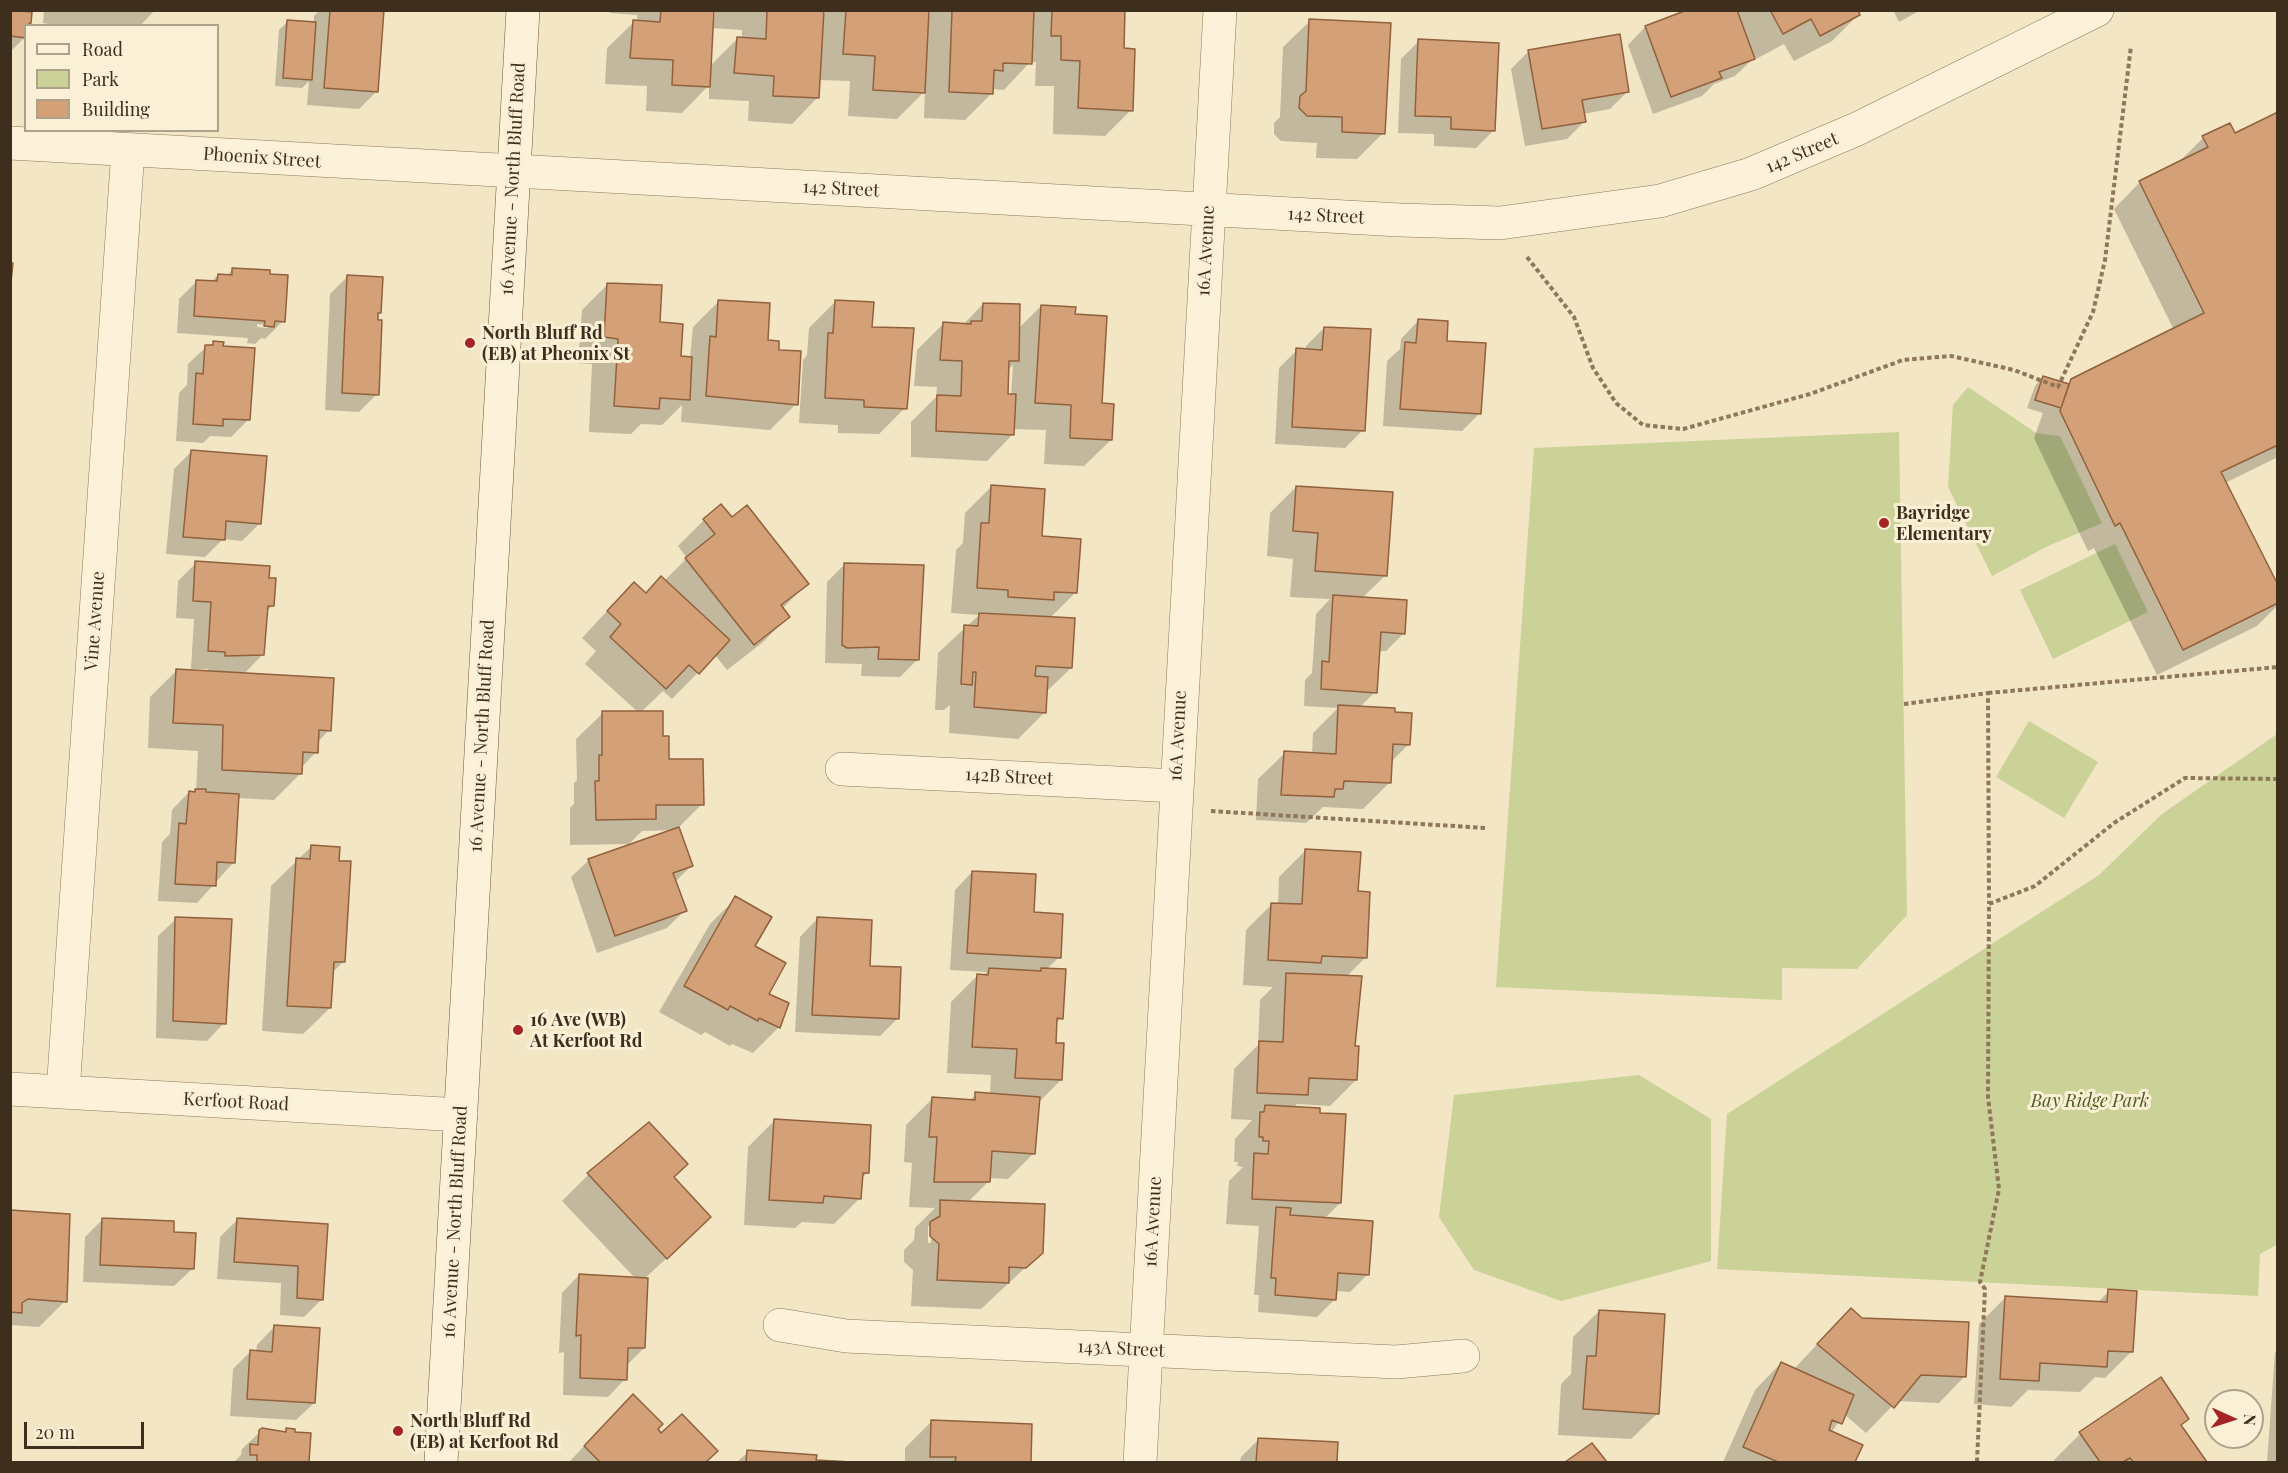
<!DOCTYPE html>
<html>
<head>
<meta charset="utf-8">
<style>
  body { margin:0 }
  #map { position:relative; width:2288px; height:1473px; overflow:hidden; background:#f2e6c5; font-family:"Playfair Display",serif }
  canvas { display:block }
  .frame { position:absolute; inset:0; border:12px solid #3e2e1e; pointer-events:none }
  .legend { position:absolute; left:24px; top:24px; width:195px; height:108px; box-sizing:border-box; background:#f9f0d5; border:2px solid #aea28c; margin:0; padding:8px 10px; list-style:none; font-size:18px; color:#3e2e1e }
  .legend li { display:flex; align-items:center; gap:12px; height:30px }
  .legend b { width:30px; border:2px solid #aea28c }
  .north { position:absolute; left:2204px; top:1389px; width:60px; height:60px; box-sizing:border-box; background:#f9f0d5; border:2px solid #aea28c; border-radius:50%; rotate:93deg; font-size:16px; font-weight:700; line-height:24px; text-align:center; color:#3e2e1e }
  .north::after { content:''; display:block; margin:auto; width:21px; height:27px; background:#a42523; clip-path:polygon(50% 0,100% 100%,50% 72%,0 100%) }
  .scale { position:absolute; left:24px; top:1422px; width:120px; height:27px; box-sizing:border-box; border:3px solid #3e2e1e; border-top:0; padding-left:8px; font-size:18px; line-height:21px; white-space:nowrap; color:#3e2e1e; -webkit-text-stroke:4px #f9f0d5; paint-order:stroke }
</style>
</head>
<body>
<div id="map">
<canvas width="2288" height="1473"></canvas>
<div class="frame"></div>
<ul class="legend">
<li><b style="height:8px;background:#fcf2d9"></b>Road</li>
<li><b style="height:16px;background:#cad297"></b>Park</li>
<li><b style="height:16px;background:#d4a077"></b>Building</li>
</ul>
<div class="north">N</div>
<div class="scale">20 m</div>
</div>
<script>
const c = document.querySelector('canvas').getContext('2d');
c.lineJoin = 'round';
function paint(path, color) { c.fillStyle = color; c.fill(path, 'evenodd'); }
const toPath = rows => new Path2D(rows.map(r => 'M' + r).join(''));
function strokePath(path, color, width, dash) { c.strokeStyle = color; c.lineWidth = width; c.lineCap = dash ? 'butt' : 'round'; c.setLineDash(dash || []); c.stroke(path); }
function label(font, color, halo, rows, align = 'center') {
  c.font = font + ' "Playfair Display",serif'; c.lineWidth = 6; c.setLineDash([]); c.textBaseline = 'middle'; c.strokeStyle = halo; c.fillStyle = color; for (const [text, x, y, turn = 0] of rows) {
    c.save(); c.translate(x, y); c.rotate((+turn || 0) * Math.PI / 180); c.textAlign = isNaN(turn) ? turn : align; if (halo) c.strokeText(text, 0, 0); c.fillText(text, 0, 0); c.restore();
  }
}
const green = toPath([
  [1968,387,2036,433,2060,436,2102,523,2046,547,1992,576,1948,487,1953,405],
  [1899,432,1907,915,1857,969,1782,968,1782,1000,1496,987,1534,448],
  [2115,544,2148,612,2053,659,2020,590],
  [2029,721,2098,762,2064,818,1996,777],
  [2277,734,2278,1244,2260,1254,2258,1296,1717,1269,1727,1114,2099,875,2162,814],
  [1639,1075,1711,1119,1711,1261,1561,1301,1474,1270,1439,1217,1454,1095]
]);
const shadow = toPath([
  [10,10,27,10,30,13,25,37,10,52],
  [44,10,155,10,140,26,59,26,43,23],
  [320,10,383,10,376,92,359,109,307,105,309,81,302,88,275,86,279,30,288,21,314,24,314,16],
  [610,10,712,10,712,17,715,17,715,10,823,10,822,16,828,10,928,10,928,15,932,10,1032,10,1032,15,1037,10,1124,10,1122,50,1131,110,1105,136,1053,134,1054,86,1035,86,1036,62,1030,62,1004,90,992,89,992,93,965,120,924,118,925,91,897,119,848,116,850,81,819,80,818,97,792,124,748,121,749,101,709,99,709,85,682,113,646,111,647,86,605,84,607,48,634,22,637,22,637,15,610,13],
  [711,28,742,30,742,39,737,39,709,67],
  [1691,10,1863,10,1832,41,1794,61,1784,44,1756,59,1755,57,1735,76,1714,84,1702,96,1653,114,1628,45,1645,27],
  [1893,10,1921,10,1899,22],
  [1310,21,1383,133,1357,159,1316,158,1317,143,1281,141,1274,134,1274,123,1280,117,1283,47],
  [1419,41,1494,130,1476,148,1434,146,1434,134,1398,133,1401,59],
  [1529,51,1628,91,1610,109,1583,114,1585,121,1567,139,1525,146,1511,69],
  [2278,113,2278,457,2225,483,2278,589,2278,605,2257,626,2157,675,2094,548,2088,551,2034,438,2043,413,2027,408,2035,386,2043,377,2067,385,2072,380,2174,330,2114,209,2140,182,2177,164,2203,138,2235,135],
  [233,269,283,321,265,339,261,338,255,344,247,343,248,338,177,333,179,299,197,281,211,282,218,275,226,276],
  [257,324,268,325,268,328,257,327],
  [347,277,380,312,376,316,377,394,359,412,325,410,330,294],
  [608,284,658,324,680,357,690,358,693,327,719,301,777,351,796,404,770,430,681,422,682,405,662,425,641,424,631,434,589,432,592,364,578,363,582,310],
  [835,302,871,328,905,408,879,434,838,433,838,425,799,423,803,360,807,355,809,328],
  [983,304,1018,329,1041,306,1074,315,1111,440,1084,466,1044,464,1046,430,1013,429,1013,434,987,461,911,457,911,422,936,397,937,387,914,386,917,350,943,324,963,325],
  [1013,365,1011,396,1006,396,1007,371],
  [1418,321,1445,342,1480,413,1462,431,1383,426,1387,361,1400,349,1401,339],
  [1324,328,1363,430,1345,448,1275,444,1279,368,1297,350,1306,350,1306,346],
  [214,343,249,419,231,437,210,436,203,443,176,441,179,393,187,385,188,364,206,347],
  [191,452,260,523,242,541,223,539,205,557,166,554,174,469],
  [991,487,1040,538,1075,593,1050,618,1071,668,1045,693,1044,713,1018,739,949,733,950,705,944,710,935,710,938,653,979,615,951,613,956,550,963,543,965,513],
  [1296,487,1386,575,1362,598,1404,633,1386,651,1378,651,1375,692,1359,708,1409,744,1390,763,1389,783,1363,809,1323,807,1306,823,1256,820,1258,779,1285,753,1312,754,1313,733,1338,708,1304,706,1305,680,1312,673,1316,614,1330,599,1290,597,1293,559,1267,556,1270,513],
  [704,520,732,520,807,584,782,609,788,617,762,643,727,670,715,655,672,699,663,691,641,712,662,738,667,761,702,804,678,828,691,866,675,882,685,910,667,928,597,953,571,877,589,860,671,830,642,831,629,844,570,845,570,808,574,804,574,783,577,780,576,739,603,713,638,712,585,664,596,651,582,638,608,610,645,594,664,581,687,558,678,546],
  [196,563,268,579,272,606,266,612,263,654,243,675,329,730,317,743,316,752,301,768,301,773,274,800,237,798,233,863,197,903,158,901,162,842,170,834,172,810,189,792,196,792,198,751,148,748,150,697,176,671,208,673,208,669,191,669,194,619,176,618,178,581],
  [845,564,918,659,900,677,861,676,862,664,825,663,827,582],
  [312,846,343,962,332,973,330,1008,303,1034,262,1031,271,886],
  [1305,851,1357,892,1365,958,1346,977,1356,1080,1330,1106,1297,1104,1293,1108,1318,1114,1340,1203,1324,1219,1368,1274,1350,1292,1336,1291,1335,1299,1317,1317,1258,1312,1259,1295,1254,1295,1259,1226,1226,1224,1229,1181,1243,1167,1237,1166,1238,1162,1234,1162,1235,1139,1252,1120,1231,1119,1234,1069,1258,1045,1260,1000,1273,987,1243,985,1246,930,1272,904,1278,904,1279,877],
  [972,872,1032,914,1059,957,1047,969,1062,1018,1055,1024,1054,1044,1061,1080,1038,1103,1034,1153,1008,1179,989,1178,988,1182,967,1203,1042,1252,981,1309,911,1306,913,1270,904,1262,904,1250,914,1240,915,1228,935,1208,909,1207,912,1163,904,1162,906,1125,932,1099,969,1101,976,1094,990,1095,991,1075,947,1073,951,1002,977,976,982,976,987,972,950,970,955,890],
  [928,1226,931,1226,931,1243,928,1243],
  [736,898,779,1027,753,1053,732,1044,730,1046,705,1032,701,1035,659,1012,710,924],
  [176,919,224,1023,207,1041,156,1038,158,936],
  [817,919,868,967,897,1019,880,1036,795,1032,800,937],
  [774,1121,867,1173,861,1179,860,1198,834,1224,802,1222,795,1228,744,1225,748,1147],
  [649,1125,673,1177,683,1243,644,1279,644,1348,626,1366,625,1379,608,1397,563,1395,564,1352,559,1353,562,1293,579,1275,635,1278,562,1201,588,1175],
  [10,1212,65,1301,39,1327,10,1325],
  [102,1220,172,1233,192,1269,174,1286,83,1282,85,1237],
  [237,1220,326,1225,322,1299,304,1317,280,1315,281,1283,217,1279,220,1237],
  [2109,1291,2131,1352,2105,1378,2095,1377,2080,1392,2028,1390,2011,1407,1974,1404,1979,1324,2005,1298,2097,1303],
  [1599,1311,1658,1413,1631,1439,1558,1435,1561,1384,1571,1374,1573,1337],
  [1861,1320,1965,1376,1939,1403,1897,1401,1866,1433,1844,1414,1831,1433,1861,1446,1854,1462,1723,1462,1755,1390,1781,1363,1794,1369,1825,1336],
  [274,1327,314,1403,296,1420,230,1416,233,1369,250,1352,256,1352,257,1345],
  [2278,1350,2278,1462,2267,1462,2275,1352],
  [607,1422,656,1429,661,1435,716,1451,704,1462,569,1462],
  [931,1422,1031,1426,1029,1462,905,1462,905,1448],
  [2180,1426,2205,1462,2056,1462,2054,1460,2080,1434],
  [287,1430,293,1434,310,1435,309,1462,234,1462,241,1455,242,1449,260,1432,283,1433],
  [1259,1439,1337,1444,1336,1462,1240,1462,1241,1457],
  [1592,1445,1605,1462,1567,1462],
  [748,1452,815,1462,829,1462,737,1462]
]);
const building = toPath([
  [10,10,32,12,31,23,26,26,26,38,10,36,10,10],
  [330,10,384,10,378,92,324,88,330,10],
  [661,10,714,10,710,87,672,85,673,60,630,58,633,20,660,22,661,10],
  [767,10,824,10,819,98,773,96,774,76,734,73,737,37,766,39,767,10],
  [846,10,929,10,925,93,873,90,875,56,843,54,846,10],
  [952,10,1034,10,1032,64,1003,63,1003,71,994,70,993,94,949,92,952,10],
  [1052,10,1125,10,1124,48,1135,49,1133,111,1078,108,1080,61,1061,60,1061,36,1051,36,1052,10],
  [1687,10,1737,10,1755,59,1719,72,1722,78,1671,97,1645,26,1687,10],
  [1770,10,1858,10,1860,15,1820,36,1811,19,1783,34,1770,10],
  [1309,19,1391,23,1385,134,1342,132,1342,117,1307,116,1299,108,1300,96,1306,91,1309,19],
  [287,20,316,22,312,80,283,78,287,20],
  [1620,34,1629,92,1582,100,1586,122,1542,129,1528,50,1620,34],
  [1418,39,1499,43,1495,131,1451,129,1451,117,1415,116,1418,39],
  [2278,112,2278,445,2221,472,2278,585,2278,603,2183,650,2120,523,2115,526,2060,411,2071,379,2204,313,2139,181,2208,147,2202,136,2230,123,2235,133,2278,112],
  [10,263,13,263,10,292,10,263],
  [232,268,270,270,270,274,288,275,285,322,275,321,274,327,264,326,265,321,194,316,196,280,217,281,218,274,232,275,232,268],
  [347,275,383,277,381,313,378,313,378,320,382,320,379,395,342,393,347,275],
  [607,283,662,285,660,322,683,324,681,356,692,357,690,400,660,398,659,409,614,406,618,339,604,337,607,283],
  [718,300,770,303,768,340,779,341,779,350,801,351,798,405,706,396,710,336,716,337,718,300],
  [835,300,874,302,872,327,914,328,907,409,864,407,864,400,825,398,828,333,833,333,835,300],
  [983,303,1020,304,1019,361,1009,361,1008,394,1016,394,1014,435,936,431,937,395,961,396,962,361,940,360,943,322,971,324,971,321,982,321,983,303],
  [1041,305,1076,307,1075,314,1107,316,1102,403,1114,404,1112,440,1070,438,1071,405,1035,403,1041,305],
  [1418,319,1448,321,1447,341,1486,343,1481,414,1400,409,1405,342,1416,343,1418,319],
  [1324,327,1371,329,1365,431,1292,427,1296,348,1322,350,1324,327],
  [213,341,224,342,223,346,255,348,250,420,223,419,223,426,193,424,196,373,203,374,205,345,213,345,213,341],
  [2043,376,2069,384,2061,408,2035,400,2043,376],
  [191,450,267,456,261,524,226,521,225,540,183,537,191,450],
  [991,485,1045,489,1042,536,1081,539,1077,593,1054,592,1054,600,1008,597,1008,590,977,588,981,523,989,523,991,485],
  [1296,486,1393,492,1387,576,1315,571,1318,533,1293,531,1296,486],
  [721,504,732,517,747,505,809,584,781,605,790,617,754,645,685,558,715,534,703,519,721,504],
  [195,561,270,566,269,578,276,578,274,606,268,606,264,655,225,656,225,652,208,651,211,602,193,601,195,561],
  [844,563,924,565,919,660,878,659,879,647,847,648,842,645,844,563],
  [661,576,730,640,699,674,689,665,666,689,610,637,621,624,607,611,634,582,646,593,661,576],
  [1333,595,1407,600,1405,634,1381,632,1377,693,1321,689,1322,661,1329,662,1333,595],
  [979,613,1075,618,1072,668,1036,666,1035,676,1048,677,1046,713,974,707,976,672,973,672,972,685,961,684,964,625,978,626,979,613],
  [176,669,334,678,331,731,319,730,318,753,303,752,302,774,222,770,223,725,173,723,176,669],
  [1338,705,1395,708,1395,712,1412,713,1410,745,1393,744,1391,783,1344,781,1343,789,1335,789,1334,797,1281,795,1284,751,1336,754,1338,705],
  [602,711,663,711,663,736,669,736,669,759,703,759,704,805,656,805,656,819,596,820,595,781,599,781,599,755,602,755,602,711],
  [195,789,206,789,206,792,239,794,235,863,217,862,216,886,175,884,179,823,186,824,189,791,195,792,195,789],
  [679,827,693,866,673,873,687,911,615,936,588,859,679,827],
  [311,845,340,847,339,861,351,861,345,962,334,962,331,1008,287,1006,296,858,310,859,311,845],
  [1305,849,1361,852,1358,891,1370,892,1367,958,1322,956,1321,963,1268,960,1271,903,1302,904,1305,849],
  [972,871,1036,874,1034,912,1063,914,1061,958,967,953,972,871],
  [735,896,772,917,755,946,786,963,769,994,789,1003,780,1028,759,1018,758,1021,730,1006,728,1010,684,986,735,896],
  [175,917,232,919,226,1024,173,1021,175,917],
  [817,917,872,920,870,966,901,967,899,1019,812,1015,817,917],
  [989,968,1041,971,1041,968,1066,969,1063,1019,1057,1018,1056,1043,1064,1043,1062,1080,1015,1078,1017,1049,972,1047,977,974,988,975,989,968],
  [1286,973,1362,976,1355,1046,1359,1046,1357,1080,1309,1078,1308,1095,1257,1093,1259,1041,1283,1042,1286,973],
  [975,1092,1040,1097,1035,1154,992,1151,990,1182,934,1182,937,1137,929,1137,932,1097,975,1100,975,1092],
  [1265,1105,1320,1108,1320,1113,1346,1114,1341,1203,1252,1199,1254,1153,1268,1154,1269,1141,1263,1141,1263,1137,1259,1137,1260,1112,1264,1112,1265,1105],
  [774,1119,871,1125,869,1173,863,1173,861,1199,824,1196,823,1203,769,1200,774,1119],
  [649,1122,688,1164,674,1177,711,1217,667,1259,587,1173,649,1122],
  [940,1200,1045,1204,1043,1253,1026,1268,1009,1267,1009,1283,937,1280,939,1244,930,1236,930,1222,940,1216,940,1200],
  [1276,1207,1291,1208,1290,1215,1373,1221,1369,1275,1338,1273,1336,1300,1275,1295,1276,1278,1271,1278,1276,1207],
  [10,1210,70,1214,67,1302,28,1299,22,1303,22,1313,10,1312,10,1210],
  [102,1218,174,1221,174,1232,196,1233,194,1269,100,1265,102,1218],
  [237,1218,328,1224,323,1300,297,1298,298,1266,234,1262,237,1218],
  [579,1274,648,1278,645,1348,628,1348,627,1380,580,1378,581,1335,576,1336,579,1274],
  [2108,1289,2137,1291,2133,1352,2108,1351,2107,1367,2040,1363,2039,1381,2000,1379,2005,1296,2107,1302,2108,1289],
  [1851,1308,1862,1318,1969,1322,1966,1377,1921,1375,1894,1408,1817,1344,1851,1308],
  [1599,1310,1665,1314,1659,1414,1583,1409,1587,1356,1596,1356,1599,1310],
  [274,1325,320,1328,315,1403,247,1399,250,1350,272,1352,274,1325],
  [1781,1362,1854,1395,1842,1424,1832,1420,1829,1430,1863,1445,1855,1462,1778,1462,1743,1447,1781,1362],
  [2161,1377,2189,1419,2181,1425,2207,1462,2133,1462,2130,1458,2123,1462,2100,1462,2079,1432,2161,1377],
  [633,1394,663,1424,658,1429,661,1433,682,1414,718,1451,706,1462,600,1462,584,1446,633,1394],
  [931,1420,1032,1424,1031,1462,955,1462,956,1457,930,1457,931,1420],
  [262,1428,286,1432,286,1428,295,1429,295,1432,311,1433,309,1462,257,1462,257,1455,250,1455,250,1444,258,1445,259,1430,262,1428],
  [1258,1438,1338,1442,1337,1462,1256,1462,1258,1438],
  [1592,1443,1607,1462,1565,1462,1592,1443],
  [747,1450,817,1455,816,1460,852,1462,746,1462,747,1450]
]);
const path = toPath([
  [1527,257,1574,317,1593,368,1616,403,1643,425,1683,429,1810,394,1903,360,1951,356,2014,370,2058,387,2093,312,2105,260,2131,46],
  [1988,693,2278,667],
  [1904,704,1988,693,1989,904],
  [1211,811,1486,828],
  [1977,1462,1985,1289,1980,1282,1999,1189,1988,1097,1989,904,2035,886,2114,823,2185,778,2278,779]
]);
const street = toPath([
  [10,143,1400,220,1500,223,1660,201,1751,174,1857,129,2097,10],
  [842,769,1176,786],
  [10,1089,461,1115],
  [63,1092,128,150],
  [780,1325,846,1336,1396,1362,1463,1356],
  [1140,1462,1220,10]
]);
const secondary = toPath([
  [441,1462,523,10]
]);
const markers = [
  [470,343,6,"#a42523"],
  [1884,523,6,"#a42523"],
  [518,1030,6,"#a42523"],
  [398,1431,6,"#a42523"]
];
const streetNames = [
  ["142 Street",1802,153,-23],
  ["Phoenix Street",262,158,4],
  ["16 Avenue - North Bluff Road",513,179,-87],
  ["142 Street",841,189,3],
  ["142 Street",1326,216,3],
  ["16A Avenue",1206,251,-87],
  ["Vine Avenue",95,621,-86],
  ["16 Avenue - North Bluff Road",482,736,-87],
  ["16A Avenue",1178,736,-87],
  ["142B Street",1009,777,3],
  ["Kerfoot Road",236,1102,3],
  ["16 Avenue - North Bluff Road",455,1222,-87],
  ["16A Avenue",1153,1222,-87],
  ["143A Street",1121,1349,3]
];
const poiNames = [
  ["North Bluff Rd",482,333],
  ["(EB) at Pheonix St",482,354],
  ["Bayridge",1896,513],
  ["Elementary",1896,534],
  ["16 Ave (WB)",530,1020],
  ["At Kerfoot Rd",530,1041],
  ["North Bluff Rd",410,1421],
  ["(EB) at Kerfoot Rd",410,1442]
];
const parkNames = [
  ["Bay Ridge Park",2090,1101]
];
paint(green, '#cad297');
paint(shadow, '#0003');
paint(building, '#d4a077');
strokePath(building, '#91603c', 1.5);
strokePath(street, '#8f7759', 34);
strokePath(secondary, '#71583c', 34);
strokePath(path, '#8f7759', 4, [4.5, 3]);
strokePath(street, '#fcf2d9', 33);
strokePath(secondary, '#fcf2d9', 33);
for (const [x, y, r, color] of markers) { const dot = new Path2D(); dot.arc(x, y, r, 0, 2 * Math.PI); c.fillStyle = color; c.fill(dot); strokePath(dot, '#f9f0d5', 2); }
label('18px', '#3e2e1e', '#f9f0d5', streetNames);
label('bold 18px', '#3e2e1e', '#f9f0d5', poiNames, 'left');
label('italic 18px', '#4c5d23', '#f9f0d5', parkNames);
</script>
</body>
</html>
